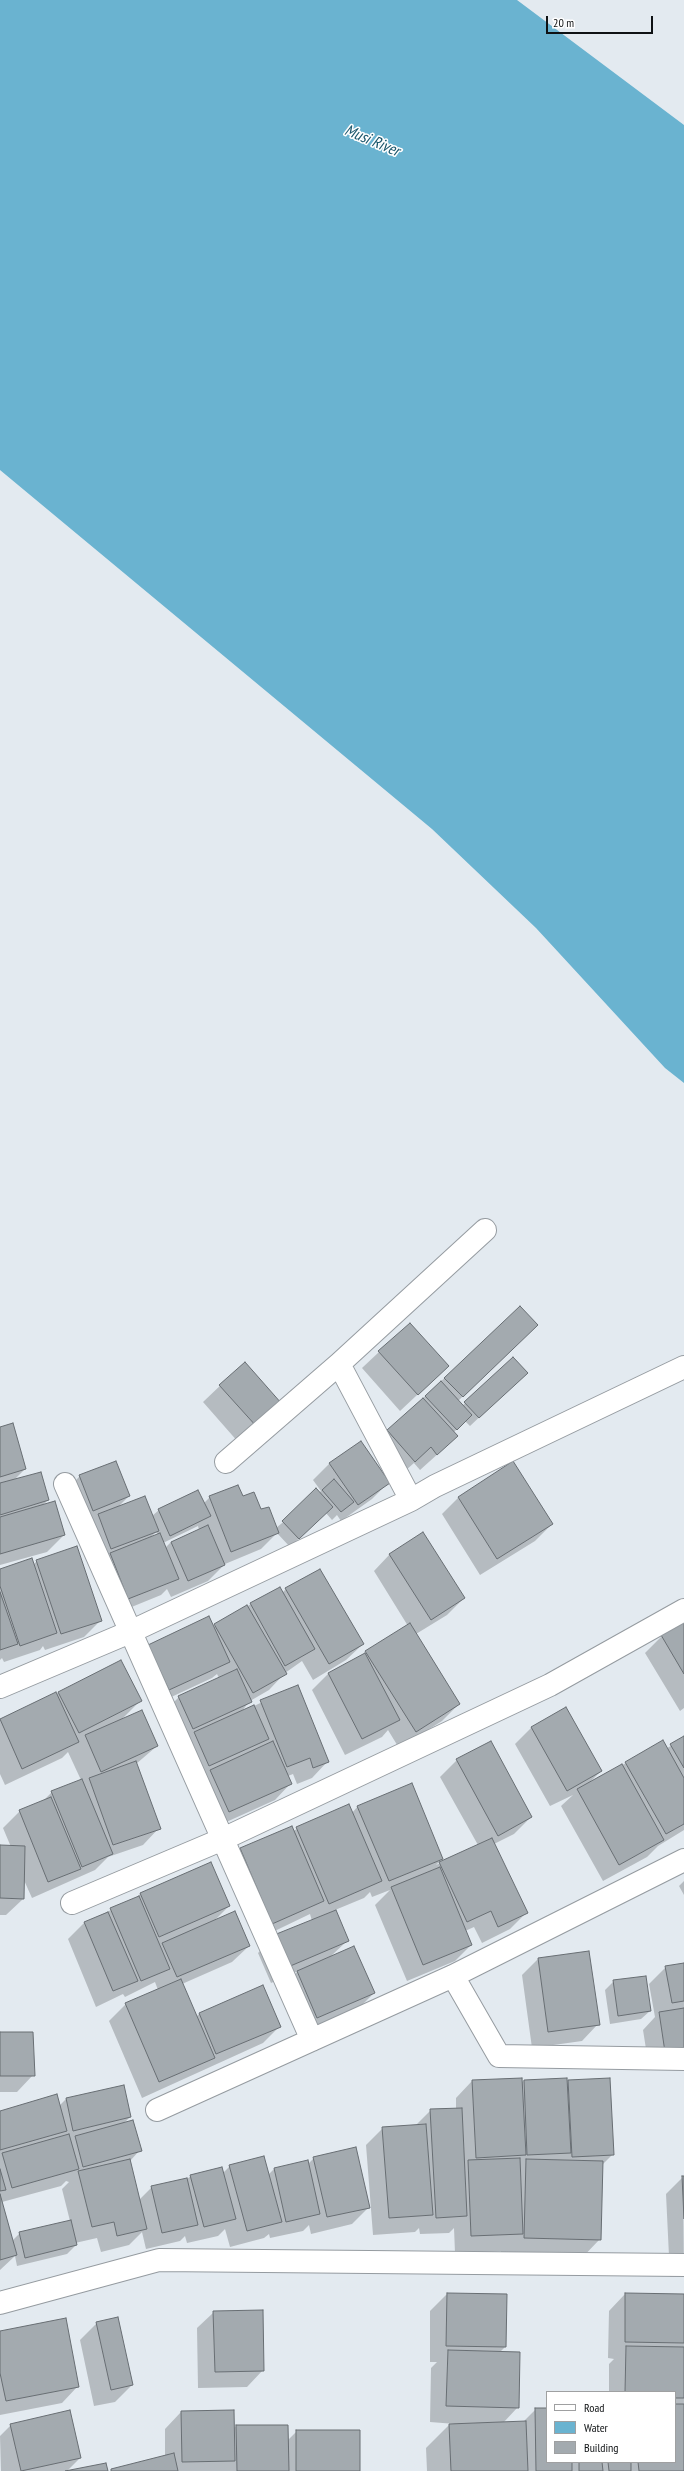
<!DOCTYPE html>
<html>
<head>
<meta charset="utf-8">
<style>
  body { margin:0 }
  #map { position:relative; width:684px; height:2471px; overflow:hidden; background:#e3eaf0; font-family:"PT Sans Narrow",sans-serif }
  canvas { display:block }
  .legend { position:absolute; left:546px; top:2391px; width:130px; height:72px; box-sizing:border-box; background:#fff; border:1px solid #9fa0a1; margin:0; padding:5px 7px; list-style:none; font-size:12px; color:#0f1214 }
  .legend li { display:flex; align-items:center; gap:8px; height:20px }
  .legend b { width:20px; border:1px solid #9fa0a1 }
  .scale { position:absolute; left:546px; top:16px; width:107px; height:18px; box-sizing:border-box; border:2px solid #0f1214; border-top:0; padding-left:5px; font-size:12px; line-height:14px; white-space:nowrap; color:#0f1214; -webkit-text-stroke:3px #fff; paint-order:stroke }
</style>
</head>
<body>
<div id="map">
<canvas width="684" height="2471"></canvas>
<ul class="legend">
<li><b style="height:5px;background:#fff"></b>Road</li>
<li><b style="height:11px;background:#6ab3d0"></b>Water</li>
<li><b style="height:11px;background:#a3aaaf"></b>Building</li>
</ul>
<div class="scale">20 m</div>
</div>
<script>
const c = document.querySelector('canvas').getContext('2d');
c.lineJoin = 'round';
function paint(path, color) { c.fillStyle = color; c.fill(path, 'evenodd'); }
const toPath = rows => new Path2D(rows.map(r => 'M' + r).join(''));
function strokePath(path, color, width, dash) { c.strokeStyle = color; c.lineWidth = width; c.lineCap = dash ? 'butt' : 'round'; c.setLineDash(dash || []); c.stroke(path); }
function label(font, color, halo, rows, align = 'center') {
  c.font = font + ' "PT Sans Narrow",sans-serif'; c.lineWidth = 3; c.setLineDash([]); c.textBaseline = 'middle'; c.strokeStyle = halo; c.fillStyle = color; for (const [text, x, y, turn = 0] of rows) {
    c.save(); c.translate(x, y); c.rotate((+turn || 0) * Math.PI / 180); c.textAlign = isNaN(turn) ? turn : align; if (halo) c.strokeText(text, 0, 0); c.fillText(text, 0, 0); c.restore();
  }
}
const water = toPath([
  [0,0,517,0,684,125,684,1083,665,1068,536,928,432,829,0,470]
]);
const shadow = toPath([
  [520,1307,520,1341,458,1401,462,1406,513,1358,518,1381,470,1426,465,1421,453,1433,440,1452,420,1470,414,1463,397,1478,371,1447],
  [379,1352,448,1366,400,1411,362,1368],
  [244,1363,281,1404,239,1443,203,1402],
  [0,1428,25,1469,13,1481,48,1500,43,1505,64,1535,47,1552,0,1565],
  [330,1463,388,1483,372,1499,341,1521,337,1515,332,1520,326,1513,290,1547,277,1533,261,1549,225,1564,208,1581,171,1597,167,1589,161,1595,112,1615,63,1493,80,1476,129,1496,117,1508,152,1516,159,1510,204,1503,210,1497,243,1497,261,1511,276,1528,321,1491,313,1480],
  [198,1526,199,1530,171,1542,165,1548,163,1543],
  [156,1532,158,1535,150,1538],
  [513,1463,552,1524,535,1541,480,1575,442,1514,458,1498],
  [390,1554,464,1598,447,1615,416,1634,459,1704,442,1721,399,1748,388,1730,382,1737,345,1755,312,1690,328,1674,361,1656,408,1626,374,1571],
  [37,1561,101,1620,84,1637,45,1650,43,1646,40,1650,4,1662,2,1658,0,1660,0,1570,33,1565],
  [286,1589,363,1644,346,1660,313,1680,302,1661,285,1673,269,1690,250,1701,241,1712,297,1686,328,1761,312,1778,297,1784,293,1774,288,1776,291,1783,275,1800,213,1828,162,1714,179,1697,219,1678,217,1674,212,1678,152,1706,132,1662,149,1645,213,1627,251,1604,282,1593],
  [684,1623,684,1708,680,1711,645,1653,662,1636],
  [56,1693,140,1701,121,1720,157,1746,136,1764,159,1828,143,1845,108,1857,95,1870,32,1898,23,1878,23,1899,6,1915,0,1915,0,1846,11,1847,3,1828,20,1811,42,1802,52,1792,81,1780,68,1752,62,1758,5,1785,0,1774,0,1720],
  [532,1727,601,1771,590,1782,626,1763,666,1749,684,1737,684,1830,658,1846,647,1857,603,1881,561,1806,573,1795,550,1806,515,1744],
  [457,1760,531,1817,514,1834,494,1844,527,1912,510,1929,482,1943,474,1927,465,1931,471,1945,455,1961,407,1981,375,1905,390,1890,372,1897,370,1892,364,1898,335,1910,348,1940,330,1957,374,1993,357,2010,301,2034,281,1988,298,1971,271,1983,258,1953,275,1936,312,1921,310,1914,256,1940,224,1866,241,1849,293,1831,348,1805,352,1813,358,1806,442,1859,436,1865,478,1845,440,1777],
  [684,1881,684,1895,679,1886],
  [141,1893,229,1906,213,1922,249,1946,232,1962,182,1984,196,2017,199,2014,280,2026,263,2043,142,2098,109,2021,126,2004,158,1990,155,1982,125,1997,123,1994,96,2007,68,1939,84,1923,136,1898],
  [538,1959,598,2024,582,2041,532,2048,522,1975],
  [684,1964,684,2062,649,2068,643,2030,655,2017,649,1984,666,1967],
  [614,1981,650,2011,641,2019,610,2024,605,1990],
  [0,2033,33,2075,17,2092,0,2092],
  [524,2080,567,2084,569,2081,613,2154,602,2165,600,2239,577,2263,501,2260,501,2251,455,2253,454,2228,449,2233,420,2234,419,2228,415,2232,373,2235,366,2145,383,2128,415,2126,431,2110,456,2109,456,2098,472,2081,521,2083],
  [66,2099,130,2117,124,2123,140,2150,130,2161,139,2200,152,2187,187,2179,191,2176,223,2173,230,2166,268,2175,274,2169,307,2161,308,2164,314,2158,369,2207,352,2224,311,2234,309,2225,303,2231,270,2238,269,2234,264,2238,230,2247,225,2229,218,2236,187,2243,185,2236,180,2241,146,2249,142,2232,129,2245,101,2252,97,2238,75,2243,76,2245,67,2254,17,2266,15,2256,0,2270,0,2112,59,2106],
  [66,2181,69,2182,62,2189,70,2221,20,2233,12,2241,2,2202,61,2186],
  [683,2177,684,2277,670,2277,666,2194],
  [447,2294,505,2347,500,2352,518,2407,503,2423,523,2422,536,2409,547,2409,547,2462,675,2462,675,2392,609,2392,609,2364,614,2359,608,2358,609,2311,625,2294,684,2295,684,2471,427,2471,426,2448,449,2425,468,2425,430,2422,431,2368,437,2362,430,2362,430,2311],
  [214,2312,263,2370,247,2387,198,2388,197,2328],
  [97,2323,132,2385,115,2402,94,2406,80,2340],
  [0,2332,78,2386,62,2403,0,2415],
  [181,2412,233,2429,236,2426,287,2441,297,2431,359,2471,110,2471,165,2456,165,2429],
  [11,2425,80,2458,67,2471,1,2471,0,2436]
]);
const building = toPath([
  [520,1306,538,1325,463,1397,444,1378,520,1306],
  [410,1323,449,1366,418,1395,378,1351,410,1323],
  [513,1357,528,1373,479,1418,464,1402,513,1357],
  [245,1362,282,1404,257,1427,219,1385,245,1362],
  [441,1381,472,1415,457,1430,425,1396,441,1381],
  [423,1398,458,1436,437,1455,431,1447,415,1462,387,1430,423,1398],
  [13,1423,26,1469,0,1477,0,1427,13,1423],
  [361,1441,390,1483,358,1505,329,1463,361,1441],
  [116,1461,130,1496,93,1511,79,1475,116,1461],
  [513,1461,553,1524,497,1559,458,1497,513,1461],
  [41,1472,49,1500,0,1515,0,1483,41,1472],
  [334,1479,354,1502,341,1512,322,1490,334,1479],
  [238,1485,243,1496,254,1492,261,1509,269,1507,279,1533,231,1552,209,1496,238,1485],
  [316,1488,333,1507,299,1539,282,1521,316,1488],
  [198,1490,211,1516,170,1536,158,1509,198,1490],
  [145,1496,159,1531,111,1549,98,1514,145,1496],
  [55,1501,65,1535,0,1554,0,1517,55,1501],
  [208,1525,225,1565,188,1581,171,1542,208,1525],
  [423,1532,465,1598,431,1620,389,1554,423,1532],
  [160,1533,179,1579,128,1599,110,1553,160,1533],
  [77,1546,102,1621,61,1634,36,1560,77,1546],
  [32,1558,57,1633,20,1646,0,1586,0,1569,32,1558],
  [320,1569,364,1644,329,1664,285,1588,320,1569],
  [280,1587,315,1649,285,1666,250,1603,280,1587],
  [0,1592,18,1644,0,1650,0,1592],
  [247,1605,287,1674,253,1693,214,1624,247,1605],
  [209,1616,230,1662,169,1690,148,1645,209,1616],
  [684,1622,684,1674,661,1635,684,1622],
  [410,1623,460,1704,416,1732,365,1651,410,1623],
  [365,1653,400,1720,362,1739,328,1673,365,1653],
  [121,1660,142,1701,79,1733,58,1692,121,1660],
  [237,1669,252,1702,193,1729,178,1696,237,1669],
  [298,1685,329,1762,313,1768,310,1758,287,1767,260,1700,298,1685],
  [56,1692,79,1742,22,1769,0,1719,56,1692],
  [254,1705,269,1739,209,1766,194,1732,254,1705],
  [566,1707,602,1771,567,1791,531,1727,566,1707],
  [142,1710,158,1746,101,1772,85,1735,142,1710],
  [684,1736,684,1768,670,1744,684,1736],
  [663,1740,684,1778,684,1824,666,1834,625,1762,663,1740],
  [273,1741,292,1784,229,1812,210,1770,273,1741],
  [491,1741,532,1817,498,1836,456,1759,491,1741],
  [136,1761,161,1829,113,1845,89,1778,136,1761],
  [622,1764,664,1840,619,1865,577,1789,622,1764],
  [82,1779,113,1854,82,1867,51,1791,82,1779],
  [412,1783,443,1859,389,1881,357,1806,412,1783],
  [51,1797,81,1869,48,1882,19,1810,51,1797],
  [349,1804,382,1881,329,1904,296,1827,349,1804],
  [292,1826,324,1901,272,1924,240,1848,292,1826],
  [492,1838,528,1913,498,1927,491,1911,467,1922,439,1862,492,1838],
  [0,1845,25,1846,24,1899,0,1898,0,1845],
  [211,1862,230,1906,159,1937,140,1893,211,1862],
  [440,1867,472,1945,423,1965,391,1887,440,1867],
  [139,1896,170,1969,141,1981,110,1908,139,1896],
  [336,1910,349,1941,288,1967,274,1935,336,1910],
  [235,1911,250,1946,177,1977,162,1943,235,1911],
  [108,1912,138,1981,113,1991,84,1922,108,1912],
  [354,1946,375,1993,317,2018,297,1971,354,1946],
  [589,1951,600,2025,548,2032,538,1958,589,1951],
  [684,1963,684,2001,672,2003,665,1966,684,1963],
  [646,1976,651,2011,618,2016,613,1980,646,1976],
  [181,1979,215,2058,159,2082,125,2003,181,1979],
  [263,1985,281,2027,216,2054,199,2013,263,1985],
  [684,2008,684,2049,665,2052,659,2012,684,2008],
  [0,2032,33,2032,35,2076,0,2076,0,2032],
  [522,2078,526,2155,476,2158,472,2080,522,2078],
  [567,2078,571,2153,527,2155,524,2080,567,2078],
  [610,2078,614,2155,572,2157,568,2080,610,2078],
  [124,2085,131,2117,73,2131,66,2098,124,2085],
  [57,2094,67,2131,0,2150,0,2111,57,2094],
  [462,2108,467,2216,436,2218,430,2109,462,2108],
  [133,2120,142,2151,83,2167,75,2136,133,2120],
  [426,2124,433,2215,389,2218,382,2127,426,2124],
  [69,2134,79,2169,12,2188,2,2153,69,2134],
  [356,2147,370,2208,327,2217,313,2157,356,2147],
  [264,2156,282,2222,247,2231,229,2165,264,2156],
  [520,2158,523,2234,471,2236,468,2160,520,2158],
  [130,2159,147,2229,117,2236,114,2222,92,2227,78,2171,130,2159],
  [526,2159,603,2161,601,2240,524,2238,526,2159],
  [308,2160,320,2214,286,2222,274,2168,308,2160],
  [222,2167,236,2219,204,2227,190,2175,222,2167],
  [0,2169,6,2190,0,2191,0,2169],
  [682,2176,684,2176,684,2219,682,2176],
  [187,2178,198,2225,162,2233,151,2186,187,2178],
  [0,2194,17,2255,0,2260,0,2194],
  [71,2220,77,2245,25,2258,19,2232,71,2220],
  [447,2293,507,2294,506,2347,446,2346,447,2293],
  [625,2293,684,2294,684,2343,625,2342,625,2293],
  [263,2310,264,2371,215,2372,213,2311,263,2310],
  [118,2317,133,2385,111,2390,96,2322,118,2317],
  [66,2318,79,2387,6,2401,0,2373,0,2331,66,2318],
  [626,2346,684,2347,684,2398,675,2398,675,2392,625,2392,626,2346],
  [448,2350,520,2352,519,2408,446,2406,448,2350],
  [675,2404,684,2404,684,2471,639,2471,638,2462,675,2462,675,2404],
  [535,2408,547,2408,547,2462,572,2462,572,2471,536,2471,535,2408],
  [70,2410,81,2458,21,2471,10,2424,70,2410],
  [234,2410,235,2461,182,2462,181,2411,234,2410],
  [526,2421,528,2471,451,2471,449,2424,526,2421],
  [236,2425,288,2425,289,2471,237,2471,236,2425],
  [296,2430,360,2430,360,2471,296,2471,296,2430],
  [174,2453,178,2471,111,2471,111,2469,174,2453],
  [579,2462,602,2462,603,2471,579,2471,579,2462],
  [608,2462,631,2462,631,2471,609,2471,608,2462],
  [106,2463,108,2471,65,2471,106,2463]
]);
const minor = toPath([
  [226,1462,339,1364],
  [65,1484,312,2040],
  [411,1500,339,1364,485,1230],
  [0,1687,130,1632,411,1500,435,1486,684,1367],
  [72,1903,223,1839,550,1685,684,1610],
  [453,1976,499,2056,684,2059],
  [157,2110,453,1976,684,1860],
  [0,2303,159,2260,684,2265]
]);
const waterNames = [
  ["Musi River",372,141,23]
];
paint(water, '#6ab3d0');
paint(shadow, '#0003');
paint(building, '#a3aaaf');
strokePath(building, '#686e73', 1);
strokePath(minor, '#959ba0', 24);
strokePath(minor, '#fff', 22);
label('italic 16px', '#1d586d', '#fff', waterNames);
</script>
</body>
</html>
